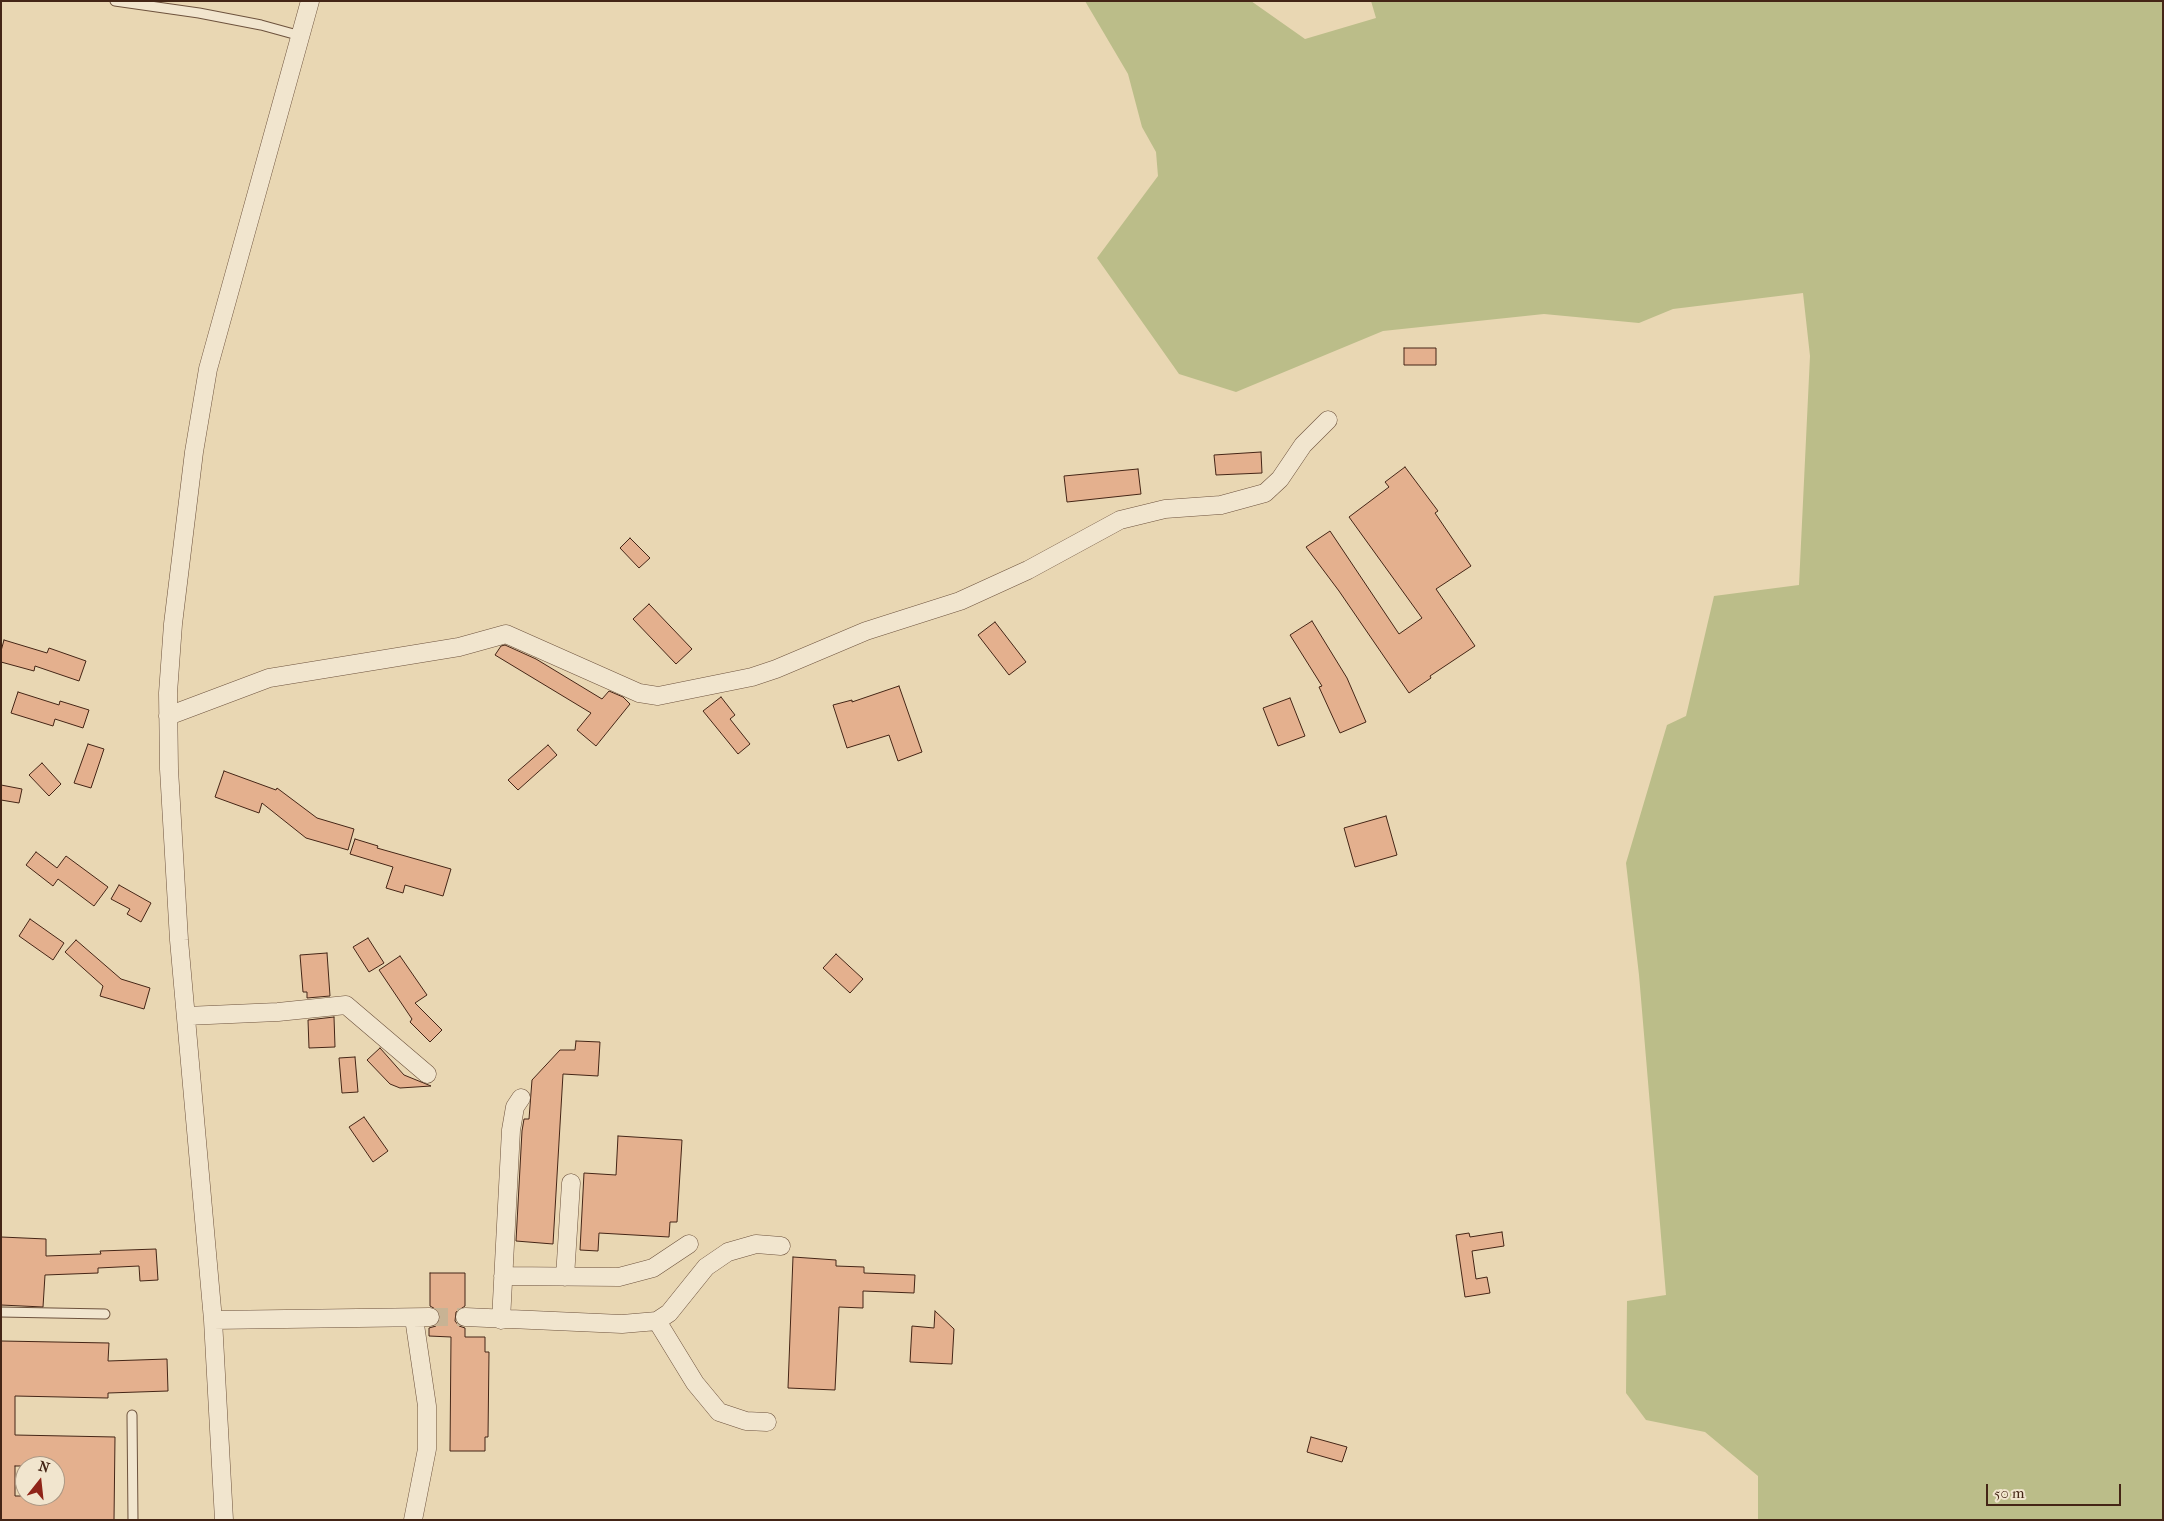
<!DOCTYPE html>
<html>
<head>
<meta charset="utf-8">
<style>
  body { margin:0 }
  #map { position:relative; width:2164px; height:1521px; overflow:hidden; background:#e9d7b3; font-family:"IM FELL French Canon",serif }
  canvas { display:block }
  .frame { position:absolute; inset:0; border:2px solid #442516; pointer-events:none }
  .north { position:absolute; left:15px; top:1456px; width:50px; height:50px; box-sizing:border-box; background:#f1e5ce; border:1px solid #ac9884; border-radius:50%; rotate:16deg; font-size:14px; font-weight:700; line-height:20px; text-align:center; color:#442516 }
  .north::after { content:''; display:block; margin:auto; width:18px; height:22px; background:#8f2418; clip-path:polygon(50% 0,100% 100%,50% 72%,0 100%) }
  .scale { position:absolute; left:1986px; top:1484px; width:135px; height:22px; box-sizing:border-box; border:2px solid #442516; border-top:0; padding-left:6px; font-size:15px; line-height:18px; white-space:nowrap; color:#442516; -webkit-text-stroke:4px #f1e5ce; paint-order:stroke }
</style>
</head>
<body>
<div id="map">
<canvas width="2164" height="1521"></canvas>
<div class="frame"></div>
<div class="north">N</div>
<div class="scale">50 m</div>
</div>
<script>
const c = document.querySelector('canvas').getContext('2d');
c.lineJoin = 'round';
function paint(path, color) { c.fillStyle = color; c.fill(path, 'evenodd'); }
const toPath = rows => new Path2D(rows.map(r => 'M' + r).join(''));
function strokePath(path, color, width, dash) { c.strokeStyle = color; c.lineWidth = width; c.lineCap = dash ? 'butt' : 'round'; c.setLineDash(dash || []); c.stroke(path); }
const green = toPath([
  [1085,1,1251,1,1305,39,1376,18,1371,1,2163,1,2163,1520,1758,1520,1758,1476,1705,1432,1646,1420,1626,1393,1627,1301,1666,1295,1639,975,1626,863,1667,725,1686,716,1714,596,1799,585,1810,356,1803,293,1673,309,1639,323,1544,314,1383,331,1236,392,1179,374,1097,258,1158,176,1156,152,1142,127,1128,74]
]);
const building = toPath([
  [1404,348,1436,348,1436,365,1404,365,1404,348],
  [1261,452,1262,473,1216,475,1214,455,1261,452],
  [1405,467,1438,511,1435,513,1471,566,1436,589,1475,646,1430,676,1431,678,1409,693,1339,591,1306,547,1330,531,1399,634,1422,618,1349,517,1389,487,1385,482,1405,467],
  [1138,469,1141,494,1067,502,1064,476,1138,469],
  [630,538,650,558,639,568,620,548,630,538],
  [649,604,692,649,676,664,633,619,649,604],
  [1312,621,1347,678,1366,722,1340,733,1319,687,1322,686,1290,635,1312,621],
  [995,622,1026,662,1009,675,978,635,995,622],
  [4,640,47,653,49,648,86,661,79,681,35,666,34,671,1,662,1,651,4,640],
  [505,645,536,659,602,699,609,691,623,697,630,704,596,746,577,730,591,713,495,655,501,646,505,645],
  [899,686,922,752,898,761,889,735,847,748,833,705,852,700,852,702,899,686],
  [18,692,59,705,60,701,89,710,83,728,55,719,53,726,11,713,18,692],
  [721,697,735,715,730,719,750,744,738,754,703,711,721,697],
  [1290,698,1305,736,1278,746,1263,708,1290,698],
  [88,744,104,749,91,788,74,783,88,744],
  [548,745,557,755,518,790,508,780,548,745],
  [42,763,61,784,49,796,29,775,42,763],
  [224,771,276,790,277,788,317,818,354,829,348,850,306,838,262,803,259,813,215,797,224,771],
  [1,785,22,789,19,803,1,800,1,785],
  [1386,816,1397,855,1355,867,1344,828,1386,816],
  [355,839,378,846,377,848,451,869,443,896,405,885,403,893,386,888,393,867,350,854,355,839],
  [36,852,57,868,66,856,108,887,94,906,58,879,53,886,26,865,36,852],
  [119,885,151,903,141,922,127,914,130,909,111,899,119,885],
  [30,919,64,943,53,960,19,936,30,919],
  [368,938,384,963,369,972,353,947,368,938],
  [76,940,121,979,150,988,144,1009,100,996,103,986,65,952,76,940],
  [327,953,330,996,307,998,307,992,303,992,300,955,327,953],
  [836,954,863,979,850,993,823,968,836,954],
  [400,956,427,995,415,1003,442,1030,430,1042,410,1022,412,1019,379,970,400,956],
  [334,1017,335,1047,309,1048,308,1020,334,1017],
  [576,1041,600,1042,598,1076,563,1074,553,1244,516,1241,522,1131,524,1119,529,1119,532,1080,560,1050,575,1050,576,1041],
  [380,1048,404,1075,431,1086,400,1088,390,1084,367,1060,380,1048],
  [355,1057,358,1092,342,1093,339,1058,355,1057],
  [364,1117,388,1151,373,1162,349,1127,364,1117],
  [618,1136,682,1140,677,1222,670,1222,669,1237,599,1233,598,1251,580,1250,584,1173,616,1175,618,1136],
  [1502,1232,1504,1246,1472,1251,1476,1279,1487,1277,1490,1293,1465,1297,1456,1235,1469,1233,1470,1237,1502,1232],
  [1,1237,46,1239,46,1256,101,1254,100,1251,156,1249,158,1280,140,1281,139,1266,98,1268,98,1273,45,1275,43,1307,1,1305,1,1237],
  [793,1257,836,1260,836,1266,864,1267,864,1273,915,1275,914,1293,863,1291,863,1308,839,1307,835,1390,788,1388,793,1257],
  [430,1273,465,1273,465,1306,456,1312,455,1321,459,1326,465,1328,465,1337,485,1337,485,1352,489,1352,488,1437,485,1437,485,1451,450,1451,451,1337,429,1336,429,1328,436,1326,441,1317,439,1311,430,1306,430,1273],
  [935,1311,954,1329,952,1364,910,1362,912,1326,934,1328,935,1311],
  [1,1341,109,1343,108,1361,167,1359,168,1391,108,1393,108,1398,15,1396,15,1435,115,1437,114,1520,1,1520,1,1341],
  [15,1466,55,1466,55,1496,15,1496,15,1466],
  [1311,1437,1347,1447,1342,1462,1307,1452,1311,1437]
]);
const streetTunnel = toPath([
  [430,1317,465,1317]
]);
const lane = toPath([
  [115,1,199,13,261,25,301,36],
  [1,1312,105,1314],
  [132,1415,133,1520]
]);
const street = toPath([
  [168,716,269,678,459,647,506,634,639,693,658,696,752,677,776,669,866,631,960,601,1028,570,1120,520,1165,509,1221,505,1265,493,1280,479,1303,445,1328,420],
  [186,1016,278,1012,346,1005,427,1074],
  [503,1276,619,1277,653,1268,689,1244],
  [565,1277,571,1183],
  [465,1317,622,1324,657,1321,669,1313,706,1267,728,1252,756,1244,781,1246],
  [213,1320,430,1317],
  [501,1320,511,1130,515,1107,521,1098],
  [657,1321,695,1383,719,1412,746,1421,767,1422],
  [224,1520,213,1320,179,940,169,769,168,693,173,624,194,452,208,369,310,1],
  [413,1520,427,1449,427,1406,414,1318]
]);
paint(green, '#bbbd89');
paint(building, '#e4b08e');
strokePath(building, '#442516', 1);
strokePath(streetTunnel, '#c8b394', 18, [18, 9]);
strokePath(lane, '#6d523d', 11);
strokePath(street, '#6d523d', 19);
strokePath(lane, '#f1e5ce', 9);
strokePath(street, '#f1e5ce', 18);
</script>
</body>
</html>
